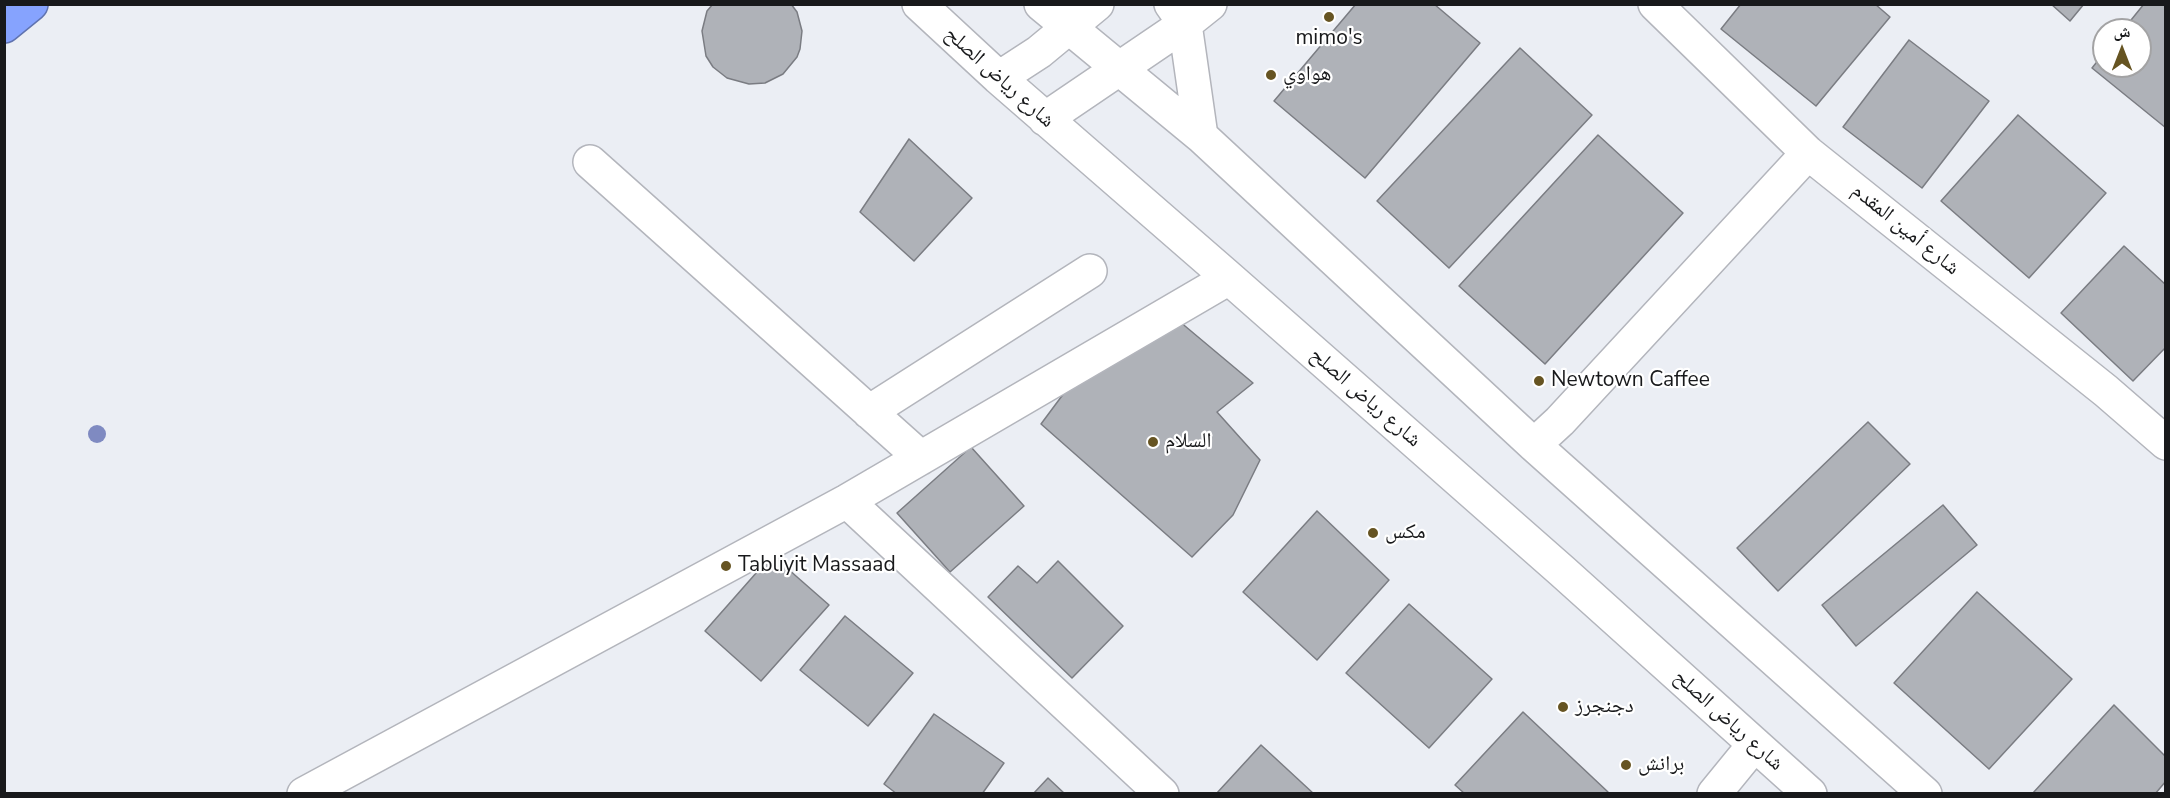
<!DOCTYPE html>
<html>
<head>
<meta charset="utf-8">
<style>
  body { margin:0 }
  #map { position:relative; width:2170px; height:798px; overflow:hidden; background:#ebeef4; font-family:"Nunito Sans","Noto Naskh Arabic",sans-serif }
  canvas { display:block }
  .frame { position:absolute; inset:0; border:6px solid #18191b; pointer-events:none }
  .north { position:absolute; left:2092px; top:18px; width:60px; height:60px; box-sizing:border-box; background:#fff; border:2px solid #a3a3a4; border-radius:50%; rotate:0deg; font-size:16px; font-weight:700; line-height:24px; text-align:center; color:#18191b }
  .north::after { content:''; display:block; margin:auto; width:21px; height:27px; background:#665422; clip-path:polygon(50% 0,100% 100%,50% 72%,0 100%) }
</style>
</head>
<body>
<div id="map">
<canvas width="2170" height="798"></canvas>
<div class="frame"></div>
<div class="north">ش</div>
</div>
<script>
const c = document.querySelector('canvas').getContext('2d');
c.lineJoin = 'round';
function paint(path, color) { c.fillStyle = color; c.fill(path, 'evenodd'); }
const toPath = rows => new Path2D(rows.map(r => 'M' + r).join(''));
function strokePath(path, color, width, dash) { c.strokeStyle = color; c.lineWidth = width; c.lineCap = dash ? 'butt' : 'round'; c.setLineDash(dash || []); c.stroke(path); }
function label(font, color, halo, rows, align = 'center') {
  c.font = font + ' "Nunito Sans","Noto Naskh Arabic",sans-serif'; c.lineWidth = 4.5; c.setLineDash([]); c.textBaseline = 'middle'; c.strokeStyle = halo; c.fillStyle = color; for (const [text, x, y, turn = 0] of rows) {
    c.save(); c.translate(x, y); c.rotate((+turn || 0) * Math.PI / 180); c.textAlign = isNaN(turn) ? turn : align; if (halo) c.strokeText(text, 0, 0); c.fillText(text, 0, 0); c.restore();
  }
}
const building = toPath([
  [713,4,791,4,797,12,802,31,800,49,797,57,783,74,765,83,749,84,727,78,713,67,706,56,702,31,707,11,713,4],
  [1356,4,1434,4,1480,43,1365,178,1274,101,1356,4],
  [1741,4,1875,4,1890,17,1816,106,1721,29,1741,4],
  [2051,4,2084,4,2070,21,2051,4],
  [2144,4,2166,4,2166,128,2092,68,2104,53,2104,66,2140,66,2140,30,2123,30,2144,4],
  [1909,40,1989,101,1922,188,1843,127,1909,40],
  [1520,48,1592,115,1449,268,1377,201,1520,48],
  [2018,115,2106,193,2029,278,1941,201,2018,115],
  [1598,135,1683,213,1545,364,1459,286,1598,135],
  [909,139,972,198,914,261,860,212,909,139],
  [2124,246,2166,285,2166,347,2133,381,2061,313,2124,246],
  [1179,321,1253,383,1217,412,1260,460,1233,515,1192,557,1041,424,1073,381,1179,321],
  [1868,422,1910,464,1778,591,1737,548,1868,422],
  [971,447,1024,506,950,572,897,513,971,447],
  [1943,505,1977,545,1856,646,1822,605,1943,505],
  [1317,511,1389,580,1317,660,1243,592,1317,511],
  [772,555,829,605,761,681,705,631,772,555],
  [1058,561,1123,626,1072,678,988,597,1018,566,1037,583,1058,561],
  [1977,592,2072,679,1989,769,1894,683,1977,592],
  [1409,604,1492,679,1429,748,1346,673,1409,604],
  [845,616,913,673,868,726,800,670,845,616],
  [2114,705,2166,757,2166,781,2155,794,2032,794,2114,705],
  [1523,712,1608,792,1607,794,1465,794,1455,785,1523,712],
  [934,714,1004,763,982,794,897,794,884,784,934,714],
  [1261,745,1314,794,1216,794,1261,745],
  [1048,778,1065,794,1033,794,1048,778]
]);
const minor = toPath([
  [919,4,999,78,1229,278,1562,571,1810,794],
  [1041,4,1201,136,1534,445,1925,794],
  [1171,4,1185,24,1201,136],
  [1655,4,1808,153,2106,391,2166,443],
  [999,78,1039,52,1097,4],
  [1045,119,1185,24,1210,4],
  [590,162,921,458],
  [869,412,1090,271],
  [1534,445,1560,421,1808,153],
  [847,501,1162,794],
  [304,794,847,501,1229,278],
  [1714,794,1754,745]
]);
const highway = toPath([
  [4,26,31,4]
]);
const trees = [
  [97,434]
];
const markers = [
  [1329,17,6,"#665422"],
  [1271,75,6,"#665422"],
  [1539,381,6,"#665422"],
  [1153,442,6,"#665422"],
  [1373,533,6,"#665422"],
  [726,566,6,"#665422"],
  [1563,707,6,"#665422"],
  [1626,765,6,"#665422"]
];
const poiNames = [
  ["mimo's",1329,39,"center"],
  ["هواوي",1283,75],
  ["Newtown Caffee",1551,381],
  ["السلام",1165,442],
  ["مكس",1385,533],
  ["Tabliyit Massaad",738,566],
  ["دجنجرز",1575,707],
  ["برانش",1638,765]
];
const streetNames = [
  ["شارع رياض الصلح",999,78,42],
  ["شارع أمين المقدم",1905,230,39],
  ["شارع رياض الصلح",1365,398,41],
  ["شارع رياض الصلح",1728,721,42]
];
paint(building, '#afb2b8');
strokePath(building, '#7a7c82', 1.5);
strokePath(minor, '#b3b5bc', 36);
strokePath(highway, '#6073af', 36);
strokePath(minor, '#fff', 33);
strokePath(highway, '#86a3fe', 33);
c.fillStyle = '#7f8ac1';
for (const [x, y] of trees) { c.beginPath(); c.arc(x, y, 9, 0, 2 * Math.PI); c.fill(); }
for (const [x, y, r, color] of markers) { const dot = new Path2D(); dot.arc(x, y, r, 0, 2 * Math.PI); c.fillStyle = color; c.fill(dot); strokePath(dot, '#fff', 2); }
label('21px', '#18191b', '#fff', poiNames, 'left');
label('21px', '#18191b', '#fff', streetNames);
</script>
</body>
</html>
